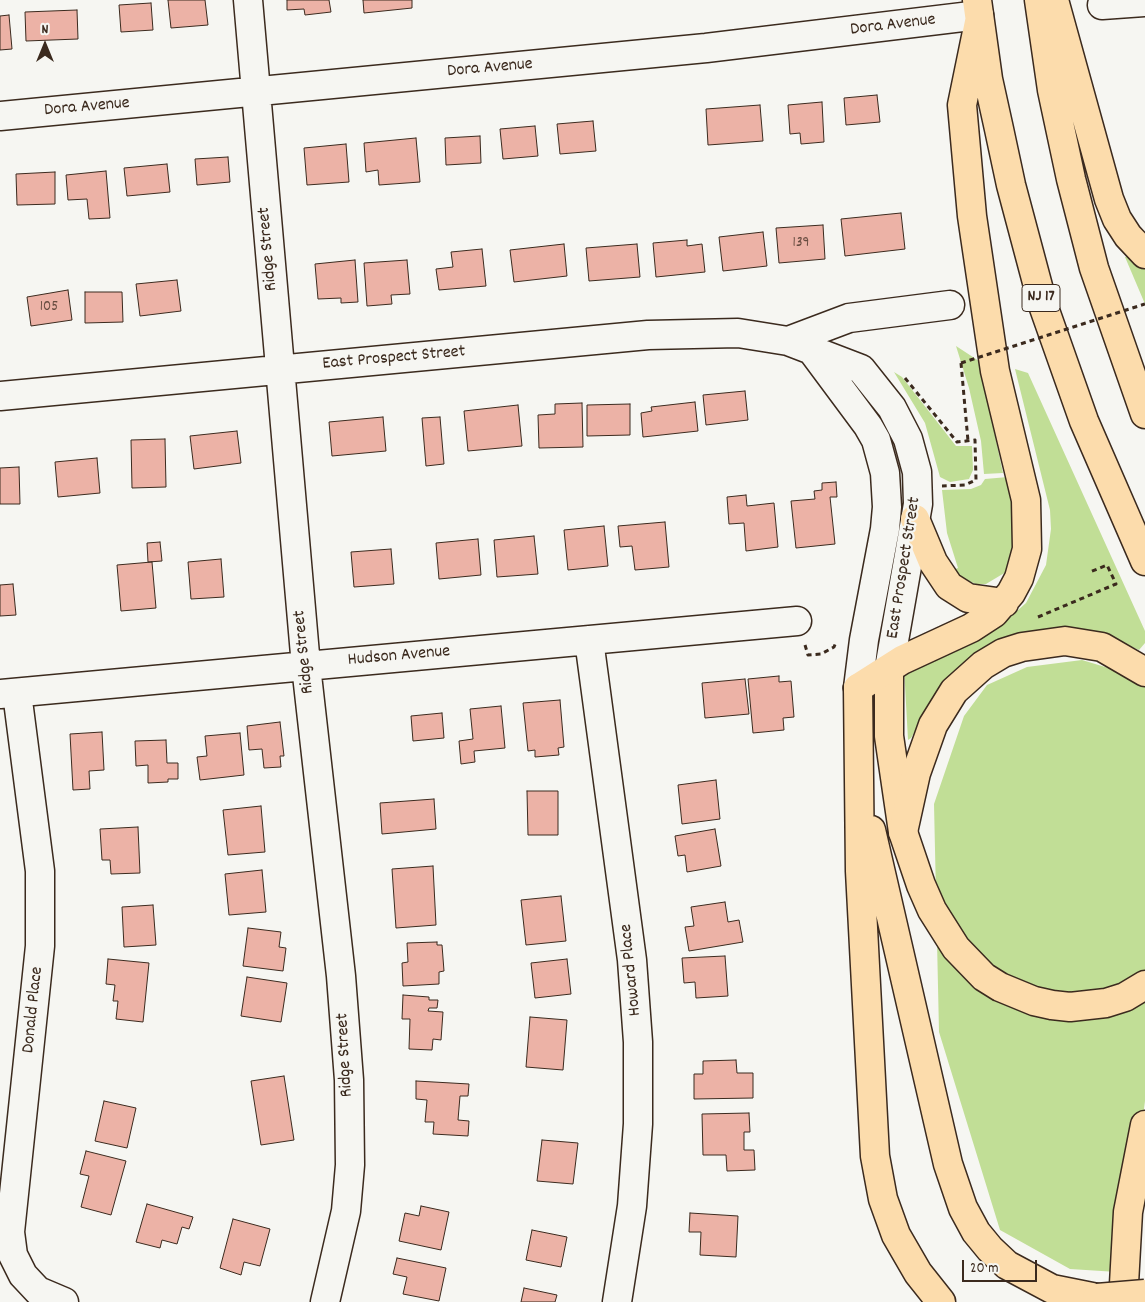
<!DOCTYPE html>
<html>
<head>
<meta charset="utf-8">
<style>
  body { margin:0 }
  #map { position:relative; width:1145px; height:1302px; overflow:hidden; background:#f6f6f2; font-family:Dekko,sans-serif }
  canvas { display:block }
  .north { position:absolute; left:20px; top:20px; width:50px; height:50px; -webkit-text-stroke:4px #f6f6f2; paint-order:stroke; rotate:0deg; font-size:14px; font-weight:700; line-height:20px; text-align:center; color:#3b2a1e }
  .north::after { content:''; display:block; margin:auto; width:18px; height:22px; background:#3b2a1e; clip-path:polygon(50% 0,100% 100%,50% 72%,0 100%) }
  .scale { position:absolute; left:962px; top:1260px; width:75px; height:22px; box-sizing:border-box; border:2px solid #3b2a1e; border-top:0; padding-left:6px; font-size:15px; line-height:18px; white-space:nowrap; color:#3b2a1e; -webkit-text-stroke:4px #f6f6f2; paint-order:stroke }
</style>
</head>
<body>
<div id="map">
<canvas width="1145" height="1302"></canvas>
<div class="north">N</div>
<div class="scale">20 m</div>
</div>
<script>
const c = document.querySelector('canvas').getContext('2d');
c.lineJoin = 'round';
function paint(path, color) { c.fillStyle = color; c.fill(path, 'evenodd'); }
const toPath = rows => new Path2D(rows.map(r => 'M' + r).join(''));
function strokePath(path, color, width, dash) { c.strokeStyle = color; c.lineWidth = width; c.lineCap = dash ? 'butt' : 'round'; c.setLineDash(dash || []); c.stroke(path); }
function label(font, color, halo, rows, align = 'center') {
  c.font = font + ' Dekko,sans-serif'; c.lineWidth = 4.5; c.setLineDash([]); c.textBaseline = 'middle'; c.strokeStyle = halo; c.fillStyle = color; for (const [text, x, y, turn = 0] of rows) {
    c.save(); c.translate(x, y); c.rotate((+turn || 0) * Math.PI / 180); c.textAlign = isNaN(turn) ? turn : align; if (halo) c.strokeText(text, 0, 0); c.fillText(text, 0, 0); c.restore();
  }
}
const green = toPath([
  [1131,255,1145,265,1145,304,1125,257],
  [956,346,979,361,1003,473,984,474,981,441,969,388],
  [1015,369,1028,373,1145,631,1145,643,1139,650,1107,636,1073,628,1038,631,1005,641,928,708,911,738,908,740,904,667,1000,626,1026,603,1046,565,1051,529,1050,510],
  [894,372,902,377,956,446,972,446,973,470,969,479,950,482,940,477,925,423],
  [1008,477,1013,483,1017,539,1006,572,986,584,976,584,960,577,953,570,958,568,947,533,942,490,971,489,981,485,985,479],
  [1082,660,1145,679,1145,1101,1139,1145,1133,1273,1070,1269,1000,1230,939,1032,934,804,964,716,987,685,1027,667]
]);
const building = toPath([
  [168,0,205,0,208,25,171,28,168,0],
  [287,0,329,0,331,12,305,15,304,9,287,10,287,0],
  [363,0,412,0,412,8,364,13,363,0],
  [151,3,153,30,121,32,119,5,151,3],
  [77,10,78,39,26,41,25,12,77,10],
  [9,15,12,49,0,50,0,16,9,15],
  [877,95,880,122,846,125,844,98,877,95],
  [822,102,824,142,801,144,800,133,790,134,788,105,822,102],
  [760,105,763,141,708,145,706,109,760,105],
  [593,121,596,151,560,154,557,124,593,121],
  [535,126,538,156,503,159,500,129,535,126],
  [480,136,481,163,446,165,445,138,480,136],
  [416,138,420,182,379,185,378,170,366,172,364,143,416,138],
  [346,144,349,182,307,185,304,148,346,144],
  [228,157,230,182,197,185,195,159,228,157],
  [167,164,170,192,127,196,124,168,167,164],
  [106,171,110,218,89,219,87,199,68,200,66,175,106,171],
  [55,172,55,204,17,205,16,174,55,172],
  [901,213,905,249,845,256,841,219,901,213],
  [823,225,825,259,779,263,776,228,823,225],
  [763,232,767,266,723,271,719,237,763,232],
  [687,240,687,246,702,244,705,272,656,277,653,243,687,240],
  [564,244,567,276,514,282,510,250,564,244],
  [637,244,640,277,589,281,586,248,637,244],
  [482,249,486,286,439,290,436,269,453,267,451,252,482,249],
  [355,260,358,302,341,303,341,298,318,299,315,264,355,260],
  [407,260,410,294,391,295,392,304,367,306,364,263,407,260],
  [177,280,181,311,140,316,136,284,177,280],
  [68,290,72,320,31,326,27,297,68,290],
  [85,292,122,292,123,322,85,323,85,292],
  [745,391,748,420,706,425,703,395,745,391],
  [695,402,698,431,643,437,641,413,652,411,651,407,695,402],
  [582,403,583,447,539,448,538,415,555,414,555,404,582,403],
  [630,404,630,435,587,436,587,405,630,404],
  [518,405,522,446,468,451,464,411,518,405],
  [383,417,386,451,332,456,329,422,383,417],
  [440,417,444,464,426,466,422,418,440,417],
  [237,431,241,463,194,469,190,436,237,431],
  [165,439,166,487,132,488,131,440,165,439],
  [97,458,100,493,58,497,55,462,97,458],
  [19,467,20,504,0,504,0,468,19,467],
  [836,482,837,497,830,497,835,544,796,548,791,501,815,499,814,491,822,490,822,483,836,482],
  [746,495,747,506,774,503,778,547,746,551,744,523,729,524,727,497,746,495],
  [665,522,669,567,635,570,632,546,620,547,618,526,665,522],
  [604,526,608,566,568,570,564,530,604,526],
  [534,536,538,574,497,577,494,540,534,536],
  [478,539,481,575,439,579,436,543,478,539],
  [160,542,162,561,148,562,147,543,160,542],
  [391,549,394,584,354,587,351,552,391,549],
  [221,559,224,597,191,599,188,562,221,559],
  [152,562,156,608,121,611,117,565,152,562],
  [13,584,16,615,0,616,0,585,13,584],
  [779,676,779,682,791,681,794,717,783,718,784,730,753,733,748,679,779,676],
  [745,679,749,714,705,718,702,683,745,679],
  [560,700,564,747,558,748,559,755,535,757,535,750,528,751,523,703,560,700],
  [501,706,505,748,474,751,475,762,461,764,459,741,473,739,470,709,501,706],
  [442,713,444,738,413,741,411,716,442,713],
  [280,722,284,756,280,756,281,767,264,768,262,749,249,750,247,726,280,722],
  [102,732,104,770,89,771,90,789,73,790,70,734,102,732],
  [240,733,244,775,200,780,197,757,207,756,205,736,240,733],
  [166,740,167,763,178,763,178,779,168,779,168,782,148,783,148,765,136,766,135,741,166,740],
  [716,780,720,819,682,824,678,785,716,780],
  [527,791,558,791,558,835,528,835,527,791],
  [434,799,436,829,382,834,380,803,434,799],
  [261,806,265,852,228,855,223,810,261,806],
  [138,827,140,873,111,874,110,860,102,860,100,829,138,827],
  [715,829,721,866,687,872,685,855,678,856,675,836,715,829],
  [433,866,436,925,396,928,392,869,433,866],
  [262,870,266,912,229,915,225,874,262,870],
  [561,896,566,941,526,945,521,900,561,896],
  [725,902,728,922,739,920,743,942,689,951,685,927,694,926,691,907,725,902],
  [153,905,156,945,124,947,122,907,153,905],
  [248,928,281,932,279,947,286,948,283,971,243,966,248,928],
  [437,942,437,945,442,945,444,971,439,972,439,984,403,986,402,963,408,962,407,943,437,942],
  [725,956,728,996,696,998,695,982,684,983,682,958,725,956],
  [108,959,149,963,143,1022,116,1019,118,1001,113,1001,115,985,106,984,108,959],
  [567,959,571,994,535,998,531,963,567,959],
  [247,977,287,983,281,1022,241,1016,247,977],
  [403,995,429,997,429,1000,438,1000,437,1008,429,1008,428,1011,443,1012,441,1040,433,1039,432,1050,409,1049,410,1019,402,1019,403,995],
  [530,1017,567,1020,563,1070,526,1067,530,1017],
  [736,1060,737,1073,753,1073,753,1098,694,1099,694,1074,703,1074,703,1061,736,1060],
  [284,1076,294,1140,261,1145,251,1081,284,1076],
  [416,1081,469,1084,468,1096,460,1096,458,1120,469,1121,468,1136,433,1134,434,1122,425,1122,427,1100,416,1099,416,1081],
  [104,1101,136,1108,127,1148,95,1141,104,1101],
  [749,1113,750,1132,744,1132,744,1150,754,1150,755,1170,727,1171,726,1155,703,1155,702,1114,749,1113],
  [542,1140,578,1143,573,1184,537,1181,542,1140],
  [86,1151,126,1161,111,1215,81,1207,89,1176,80,1174,86,1151],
  [147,1204,193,1217,189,1229,182,1227,177,1244,162,1240,160,1248,136,1242,147,1204],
  [421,1206,449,1212,441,1250,399,1241,405,1213,419,1216,421,1206],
  [690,1213,738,1216,736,1257,700,1255,701,1232,689,1232,690,1213],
  [233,1219,270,1229,260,1266,244,1262,241,1275,220,1268,233,1219],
  [532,1230,567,1237,561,1267,526,1260,532,1230],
  [397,1258,446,1268,439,1301,403,1294,407,1277,393,1274,397,1258],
  [524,1288,557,1295,555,1302,521,1302,524,1288]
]);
const path = toPath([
  [961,363,968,441],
  [905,378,957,442,975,440,976,480,965,485,942,486],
  [1038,617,1116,584,1107,565,1090,572],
  [805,645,808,655,821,654,834,647,836,642]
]);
const minor = toPath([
  [248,0,306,666,341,976,349,1080,350,1165,346,1211,325,1302],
  [1102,5,1145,2],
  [0,116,706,48,979,15],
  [788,341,849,318,950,305],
  [813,352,868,426,876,440,885,473,887,507,885,529,864,640,858,688],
  [0,396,648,335,738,333,788,341,861,369,892,408,908,439,917,472,918,504,889,669],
  [589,640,632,960,638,1042,638,1124,632,1206,617,1302],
  [17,693,40,871,40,946,10,1232,13,1255,23,1275,38,1291,64,1302],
  [0,694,797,621]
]);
const major = toPath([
  [889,669,889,736,903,832,921,885,932,910,956,948,984,977,1000,987,1034,1001,1052,1005,1070,1007,1106,1003,1125,997,1145,985],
  [858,688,860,871,875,1156,883,1199,896,1235,918,1273,941,1302],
  [871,830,948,1164,963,1208,976,1232,990,1249,1007,1265,1052,1289,1097,1298],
  [1123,1302,1128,1212,1145,1125]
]);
const highway = toPath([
  [977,0,988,79,999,129,1011,185,1043,305,1084,421,1145,561],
  [1039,0,1052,90,1071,179,1094,268,1145,414],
  [1054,0,1109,199,1117,219,1128,236,1145,254],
  [915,519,933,562,949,586,968,598,1004,603],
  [858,688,902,660,971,628,994,613,1011,593,1019,578,1027,549,1026,500,995,371,972,216,962,105,979,22],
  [903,832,916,773,933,725,954,691,983,665,1003,653,1022,647,1065,641,1102,647,1145,672]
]);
const pathBridge = toPath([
  [961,363,1145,304]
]);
const majorBridge = toPath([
  [1097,1298,1145,1294]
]);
const numberNames = [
  ["139",801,244],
  ["105",49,308]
];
const shields = [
  [1041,298,38]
];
const shieldNames = [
  ["NJ 17",1041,298]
];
const streetNames = [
  ["Dora Avenue",893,26,-7],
  ["Dora Avenue",490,69,-5],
  ["Dora Avenue",87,108,-5],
  ["Ridge Street",269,249,-95],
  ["East Prospect Street",394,359,-5],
  ["East Prospect Street",905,568,-81],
  ["Ridge Street",305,652,-96],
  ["Hudson Avenue",399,657,-5],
  ["Howard Place",632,970,-96],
  ["Donald Place",34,1010,-84],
  ["Ridge Street",346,1055,-93]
];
paint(green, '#c1de96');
paint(building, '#ecb2a6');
strokePath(building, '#3b2a1e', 1);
strokePath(minor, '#3b2a1e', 31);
strokePath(major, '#3b2a1e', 31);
strokePath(highway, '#3b2a1e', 31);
strokePath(path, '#3b2a1e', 3, [5, 4]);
strokePath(minor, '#f6f6f2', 28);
strokePath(major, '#fcdcac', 28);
strokePath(highway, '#fcdcac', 28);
strokePath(majorBridge, '#3b2a1e', 31, []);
strokePath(pathBridge, '#3b2a1e', 3, [5, 4]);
strokePath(majorBridge, '#fcdcac', 28);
label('15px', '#674c40', null, numberNames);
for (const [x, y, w] of shields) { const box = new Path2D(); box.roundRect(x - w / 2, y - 13.5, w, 27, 4); c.fillStyle = '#f6f6f2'; c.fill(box); strokePath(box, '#3b2a1e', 1); }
label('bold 16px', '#3b2a1e', null, shieldNames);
label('18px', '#3b2a1e', '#f6f6f2', streetNames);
</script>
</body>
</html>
